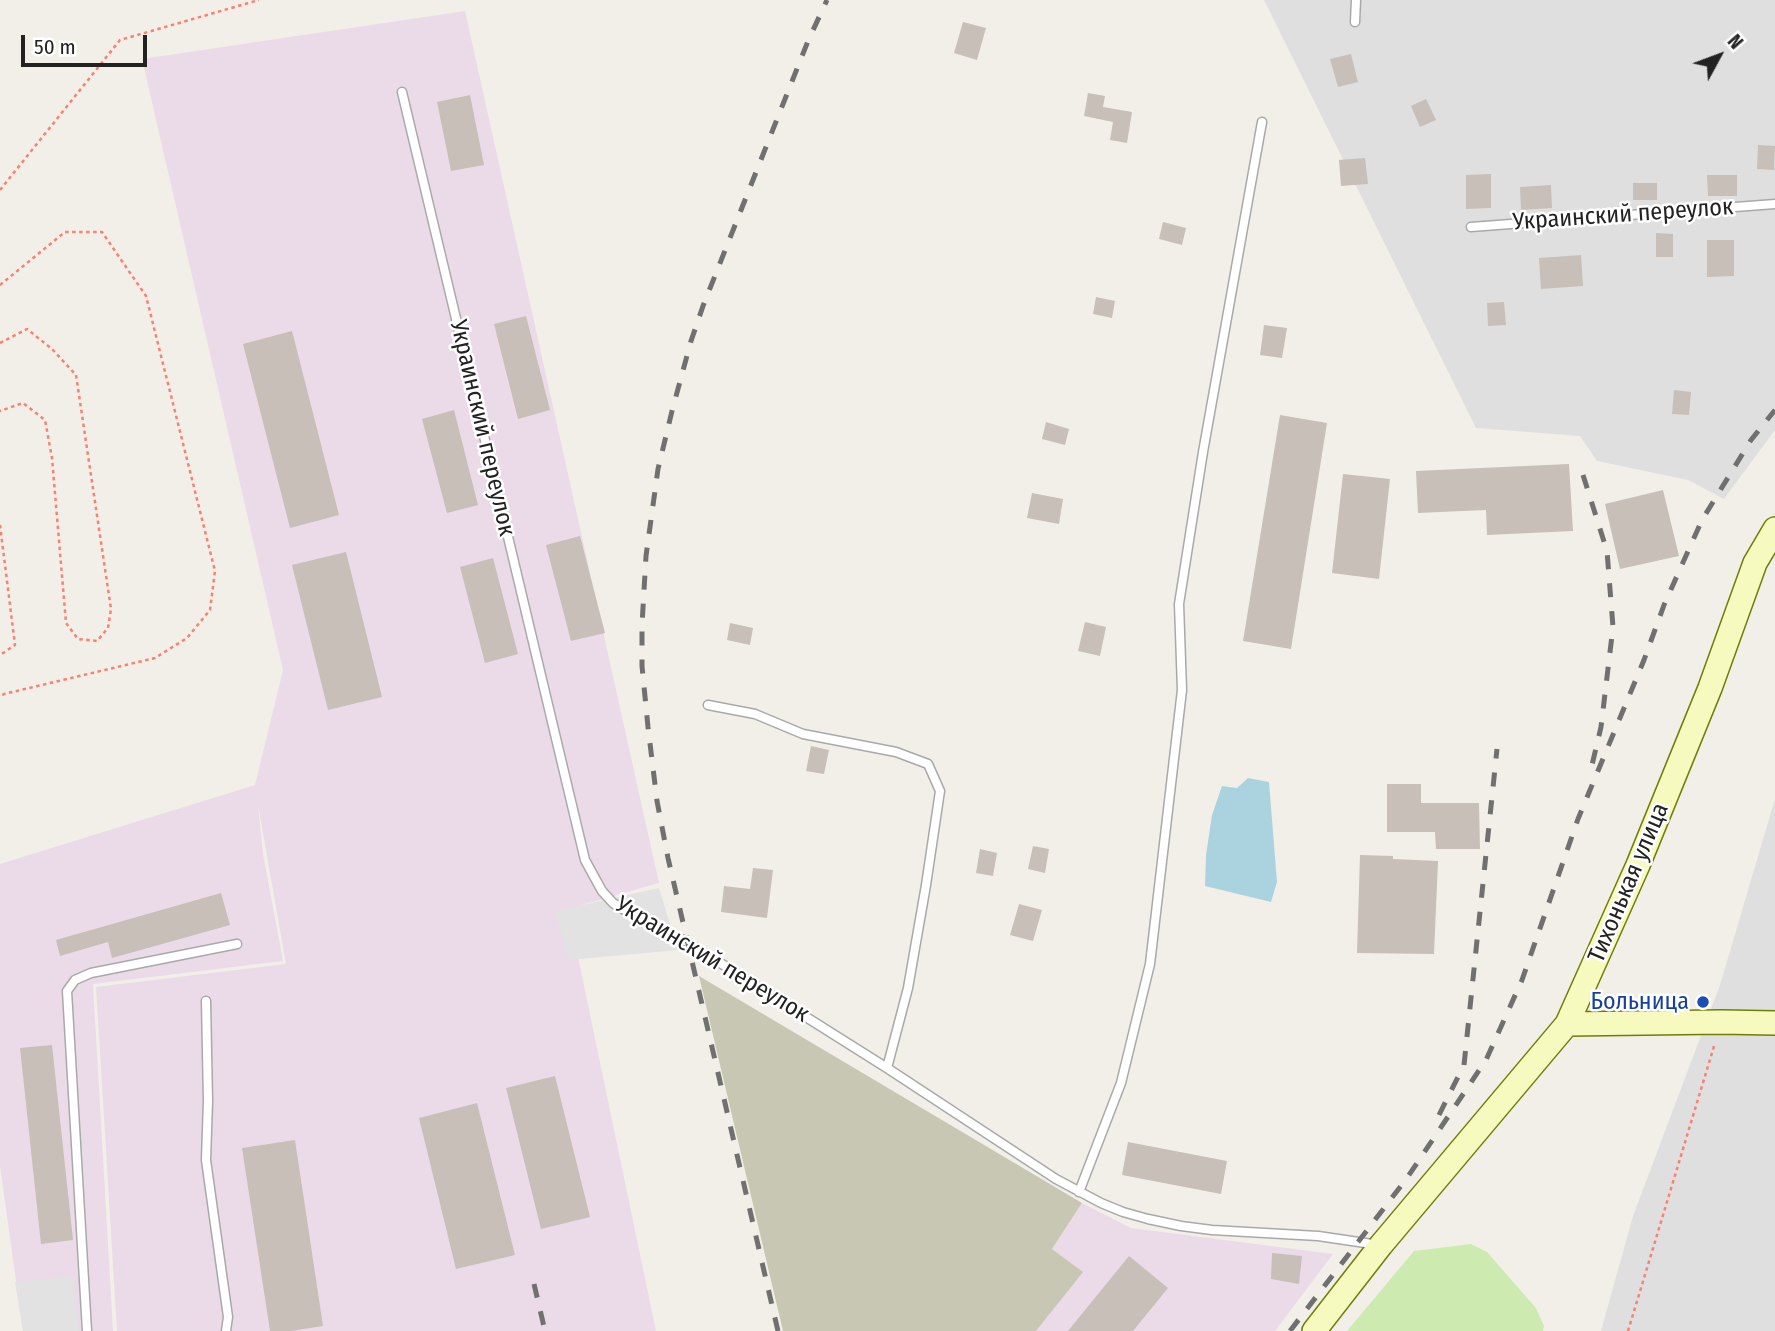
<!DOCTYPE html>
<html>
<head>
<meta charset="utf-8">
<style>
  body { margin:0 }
  #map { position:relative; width:1775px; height:1331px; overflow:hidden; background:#f2efe9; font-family:"Fira Sans Condensed",sans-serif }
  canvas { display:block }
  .north { position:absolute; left:1684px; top:21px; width:70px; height:70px; -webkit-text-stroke:5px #fff; paint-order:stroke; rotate:49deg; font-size:19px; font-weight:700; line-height:28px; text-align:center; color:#222 }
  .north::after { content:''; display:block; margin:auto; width:24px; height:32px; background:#222; clip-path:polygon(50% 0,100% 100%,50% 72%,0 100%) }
  .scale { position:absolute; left:21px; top:35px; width:126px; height:32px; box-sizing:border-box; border:4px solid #222; border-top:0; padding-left:9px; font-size:21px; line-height:24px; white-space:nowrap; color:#222; -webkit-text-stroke:5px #fff; paint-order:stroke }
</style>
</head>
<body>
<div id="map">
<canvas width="1775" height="1331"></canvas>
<div class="north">N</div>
<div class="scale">50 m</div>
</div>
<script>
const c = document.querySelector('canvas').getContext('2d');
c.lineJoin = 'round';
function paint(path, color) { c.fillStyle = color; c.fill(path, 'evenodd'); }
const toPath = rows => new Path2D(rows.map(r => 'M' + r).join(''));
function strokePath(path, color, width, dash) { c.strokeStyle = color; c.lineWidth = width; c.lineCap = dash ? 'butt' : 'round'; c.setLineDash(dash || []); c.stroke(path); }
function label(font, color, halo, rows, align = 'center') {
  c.font = font + ' "Fira Sans Condensed",sans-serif'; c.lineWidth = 5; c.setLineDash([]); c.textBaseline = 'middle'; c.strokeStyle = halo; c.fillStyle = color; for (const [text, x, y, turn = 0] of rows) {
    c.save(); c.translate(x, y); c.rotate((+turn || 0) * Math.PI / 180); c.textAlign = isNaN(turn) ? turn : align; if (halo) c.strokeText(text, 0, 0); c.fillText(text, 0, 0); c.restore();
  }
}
const residential = toPath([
  [1264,0,1775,0,1775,430,1724,499,1688,480,1597,461,1580,436,1476,428],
  [1775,799,1775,1331,1601,1331,1633,1216,1720,985]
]);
const industrial = toPath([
  [465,11,659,883,568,909,656,1331,117,1331,96,987,286,964,258,805,263,854,283,961,93,984,113,1331,23,1331,0,1166,0,864,255,785,283,670,142,59],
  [1082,1203,1131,1228,1333,1254,1275,1331,1036,1331,1082,1272,1052,1249]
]);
const construction = toPath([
  [699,976,1082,1203,1052,1249,1083,1272,1036,1331,783,1331]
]);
const grass = toPath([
  [1471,1244,1487,1252,1536,1308,1544,1326,1543,1331,1347,1331,1414,1251]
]);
const parking = toPath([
  [659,888,678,950,569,960,555,911],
  [72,1277,79,1331,23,1331,15,1282]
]);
const water = toPath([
  [1248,778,1269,782,1277,882,1271,902,1205,886,1206,855,1212,815,1222,786,1237,788]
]);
const building = toPath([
  [963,22,986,28,977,60,954,53],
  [1351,54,1358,82,1338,87,1330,59],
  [1088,93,1105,96,1103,107,1132,112,1127,143,1110,140,1113,122,1084,116],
  [470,95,484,165,451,171,437,102],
  [1426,99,1436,120,1420,127,1411,106],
  [1758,145,1775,146,1774,170,1757,169],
  [1365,158,1368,184,1341,186,1339,160],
  [1491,174,1491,208,1466,209,1466,175],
  [1707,175,1737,175,1737,196,1708,196],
  [1633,183,1657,183,1657,200,1633,200],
  [1551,185,1552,208,1521,210,1520,187],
  [1163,222,1186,228,1182,245,1159,239],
  [1656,233,1673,234,1673,257,1656,257],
  [1707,240,1734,240,1734,276,1707,277],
  [1581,255,1583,286,1541,289,1539,258],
  [1096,297,1115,301,1112,318,1093,314],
  [1504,302,1506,325,1488,326,1487,303],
  [526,316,550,410,518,419,494,324],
  [1264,325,1287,328,1282,358,1260,355],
  [292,331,339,515,290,528,243,344],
  [1674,390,1691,392,1689,415,1672,414],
  [454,410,478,505,447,513,422,419],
  [1280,415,1327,423,1291,649,1243,641],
  [1046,422,1069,429,1065,445,1042,439],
  [1569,464,1573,531,1487,535,1486,510,1418,513,1416,471],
  [1343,474,1390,479,1379,579,1332,573],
  [1663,490,1679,556,1620,569,1605,504],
  [1032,493,1063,499,1059,524,1027,518],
  [580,536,605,633,571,641,546,545],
  [346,552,382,697,328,710,292,565],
  [493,558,518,654,485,663,460,567],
  [1085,622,1106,627,1100,656,1078,651],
  [730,623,753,628,750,645,727,640],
  [811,746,829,750,824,774,806,771],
  [1387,784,1421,784,1421,803,1479,803,1480,849,1436,849,1435,832,1387,832],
  [1033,846,1049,849,1045,873,1028,869],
  [980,849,997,853,993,876,976,873],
  [1360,855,1393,856,1393,859,1438,861,1434,954,1357,953],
  [753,868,773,870,767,918,721,912,724,886,750,889],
  [221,893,230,925,112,958,108,942,60,956,56,940],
  [1019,904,1042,910,1033,941,1010,935],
  [52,1045,73,1240,41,1244,20,1048],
  [555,1076,590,1217,541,1229,506,1088],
  [477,1103,515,1255,456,1269,419,1118],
  [295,1140,323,1326,291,1331,270,1331,242,1148],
  [1128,1142,1227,1161,1221,1194,1122,1175],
  [1272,1253,1302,1256,1299,1284,1271,1279],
  [1129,1256,1168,1288,1133,1331,1068,1331]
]);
const path = toPath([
  [0,190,120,40,259,0],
  [0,285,65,232,102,232,146,296,215,571,210,610,187,638,155,658,4,694,0,697],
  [0,343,27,329,52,349,76,375,111,609,108,628,97,641,78,639,66,623,52,458,45,420,23,403,0,411],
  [0,525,15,645,0,655],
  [1628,1331,1715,1043]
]);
const lane = toPath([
  [1355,22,1356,0],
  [402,92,585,860,602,891,613,903,621,908,687,942,887,1068,1056,1179,1101,1203,1123,1212,1148,1219,1181,1226,1212,1230,1318,1236,1379,1245],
  [1471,227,1775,204],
  [708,705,755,714,803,734,896,752,928,764,940,791,926,885,908,988,887,1068],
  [206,1001,208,1101,206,1160,228,1317,226,1331],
  [1079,1192,1121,1083,1150,964,1182,690,1179,604,1203,452,1262,122],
  [87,1331,67,991,75,980,91,973,237,944]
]);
const secondary = toPath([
  [1567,1024,1721,1022,1775,1023],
  [1314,1331,1381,1245,1567,1024,1638,865,1710,688,1755,563,1775,529]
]);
const rail = toPath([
  [1583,475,1607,551,1613,627,1601,727,1592,765],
  [1439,1115,1464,1065,1497,749],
  [534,1284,545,1331],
  [778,1331,668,858,657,801,648,727,642,666,642,625,646,556,658,469,672,411,691,341,703,306,808,41,827,0],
  [1290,1331,1407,1178,1486,1060,1522,980,1578,819,1644,660,1664,605,1702,520,1751,440,1775,410]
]);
const markers = [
  [1703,1002,7,"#1a4fb4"]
];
const streetNames = [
  ["Украинский переулок",1623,215,-4],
  ["Украинский переулок",482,428,77],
  ["Тихонькая улица",1629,883,-67],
  ["Украинский переулок",712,960,31]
];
const transitNames = [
  ["Больница",1689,1002]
];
paint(residential, '#e0dfdf');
paint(industrial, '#ebdbe8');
paint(construction, '#c7c7b4');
paint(grass, '#cdebb0');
paint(parking, '#e2e2e2');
paint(water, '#aad3df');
paint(building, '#c7bfb8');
strokePath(lane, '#a9a9a9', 11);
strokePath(secondary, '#707d05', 26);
strokePath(path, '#fa8072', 2.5, [3.5, 3.5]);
strokePath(lane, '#fff', 8);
strokePath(secondary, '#f7fabf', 23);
strokePath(rail, '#707070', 5, [14, 14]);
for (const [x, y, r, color] of markers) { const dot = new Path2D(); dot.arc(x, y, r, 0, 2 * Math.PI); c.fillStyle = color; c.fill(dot); strokePath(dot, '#fff', 2.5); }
label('24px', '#222', '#fff', streetNames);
label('24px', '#164399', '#fff', transitNames, 'right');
</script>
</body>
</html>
